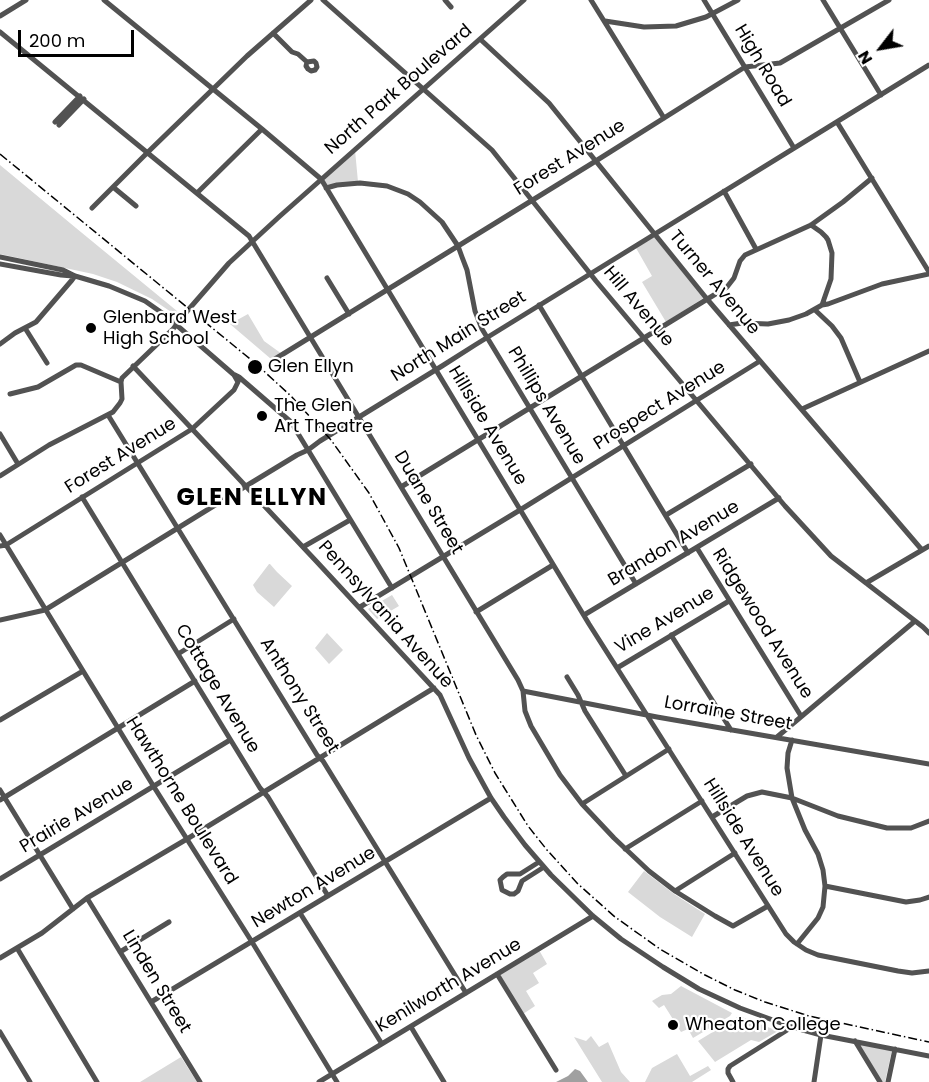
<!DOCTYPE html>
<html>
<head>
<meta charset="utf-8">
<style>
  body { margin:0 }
  #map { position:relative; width:929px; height:1082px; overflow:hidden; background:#fff; font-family:Poppins,sans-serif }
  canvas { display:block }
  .north { position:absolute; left:851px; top:18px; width:60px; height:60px; -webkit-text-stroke:4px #fff; paint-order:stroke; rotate:239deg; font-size:16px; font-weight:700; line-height:24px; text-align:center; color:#000 }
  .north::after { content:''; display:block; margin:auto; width:21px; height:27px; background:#000; clip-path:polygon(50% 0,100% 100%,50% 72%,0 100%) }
  .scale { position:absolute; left:18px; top:30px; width:116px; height:27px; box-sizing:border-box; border:3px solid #000; border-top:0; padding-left:8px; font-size:18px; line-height:21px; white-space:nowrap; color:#000; -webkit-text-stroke:4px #fff; paint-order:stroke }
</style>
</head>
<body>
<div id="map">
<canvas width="929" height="1082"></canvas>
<div class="north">N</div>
<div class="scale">200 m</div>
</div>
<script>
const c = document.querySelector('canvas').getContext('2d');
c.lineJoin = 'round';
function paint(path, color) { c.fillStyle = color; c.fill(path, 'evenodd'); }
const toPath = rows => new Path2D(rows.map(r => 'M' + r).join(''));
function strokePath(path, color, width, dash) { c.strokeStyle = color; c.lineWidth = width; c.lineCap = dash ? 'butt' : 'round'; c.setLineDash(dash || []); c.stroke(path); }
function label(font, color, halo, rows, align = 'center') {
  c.font = font + ' Poppins,sans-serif'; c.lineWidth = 4.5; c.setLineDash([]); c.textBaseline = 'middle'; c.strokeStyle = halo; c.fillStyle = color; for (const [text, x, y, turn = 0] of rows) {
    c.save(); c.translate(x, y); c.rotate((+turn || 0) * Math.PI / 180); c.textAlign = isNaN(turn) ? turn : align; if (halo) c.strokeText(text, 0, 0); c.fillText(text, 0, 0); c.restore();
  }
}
const green = toPath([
  [355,150,358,182,326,185,323,179],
  [0,165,76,228,177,311,174,314,152,299,117,282,93,274,0,254],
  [654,237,705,297,666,322,642,282,652,276,636,248],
  [248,314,264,341,282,354,271,359,230,324],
  [269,564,270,564,277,572,292,586,274,607,257,592,253,585],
  [392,595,399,606,377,619,368,609],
  [327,633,343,650,329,664,315,648],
  [644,871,674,894,705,914,692,937,660,917,628,892],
  [539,950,547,964,533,973,539,983,526,991,535,1006,523,1014,498,974],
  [681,986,732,1013,730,1016,693,1038,688,1029,681,1032,664,1005,659,1008,652,1001,662,995,671,994],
  [739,1016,778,1031,759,1042,751,1040,715,1062,698,1041],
  [591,1036,599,1047,608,1042,621,1072,630,1082,602,1082,574,1037,586,1041],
  [857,1043,892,1050,885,1082,882,1082],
  [677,1054,690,1076,708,1066,711,1070,692,1082,645,1082,652,1068],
  [181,1057,197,1082,140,1082]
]);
const water = toPath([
  [575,1069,580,1071,588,1082,556,1082,568,1076]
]);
const minor = toPath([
  [104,0,262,129,321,179,589,624,786,934,794,942,806,950,818,955,898,971,912,973,929,971],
  [323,0,492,150,596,281,785,506,831,556,923,627,929,633],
  [445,0,451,7],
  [591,0,664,118],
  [704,0,794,148],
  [823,0,881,95],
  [0,16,26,0],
  [605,21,644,27,676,26,706,17,738,0],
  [0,32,249,236,518,680,523,691,525,711,531,726,560,775,582,804,614,838,649,871,675,891,715,916,733,926,768,906],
  [273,33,292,52,298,54,307,62,306,66,308,69,311,71,315,70,317,67,316,63,314,61,307,62],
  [480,39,549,103,707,299,922,550],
  [55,122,80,96],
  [837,122,929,272],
  [59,125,84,99],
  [113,187,136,206],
  [326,188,337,185,360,183,387,186,408,194,420,202,442,222,458,246,462,257,467,270,475,311,482,329,636,584],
  [724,191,756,249],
  [197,193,262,129],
  [92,208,148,152,247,56,311,0],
  [811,225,821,232,826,237,828,240,832,253,831,279,822,305],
  [0,257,63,270,75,276,109,286,145,301,165,315,233,374,239,377,291,422,392,588],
  [0,264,61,275,73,276],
  [327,278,349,314],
  [539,305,688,553],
  [815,310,832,326,841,338,860,382],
  [729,325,742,323,768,324,789,320,806,314,822,305,828,304,882,284,929,274],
  [25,328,47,363],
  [0,344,15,333,36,322,72,280,75,276],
  [275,359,591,164,745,67,780,63,889,0],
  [133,366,317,562,440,695,469,758,491,798,504,817,525,845,551,875,593,916,621,939,663,967,699,989,740,1008,792,1027,821,1035,929,1056],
  [10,394,38,387,76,365,81,365,121,382],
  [802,409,929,351],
  [108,415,317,755,323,761,466,993],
  [0,434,18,464],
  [0,476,49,445,113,412,120,403,122,399,121,382,122,378,173,329,189,309,229,263,280,216,524,0],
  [401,487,727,287,734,278,740,261,745,255,811,225,843,202,872,178],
  [82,497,260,788,268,797,328,896],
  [666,515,751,464],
  [0,535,154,787,252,942,337,1082],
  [0,546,6,545,192,429,234,390,238,382,234,375],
  [303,547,350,520],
  [697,548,801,716],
  [866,583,929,546],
  [360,607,520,510,760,361],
  [476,612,553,565],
  [584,615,779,498],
  [0,620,45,610,246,486,297,455,308,450,320,441,442,366,475,345,929,65],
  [671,635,731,730],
  [178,654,234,619],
  [617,668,729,601],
  [567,677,578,695,585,711,626,776],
  [523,691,657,717,929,764],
  [0,720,83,671],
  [777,737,915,621],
  [792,740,788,753,787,768,792,798,805,830,818,854,823,870,825,886,823,907,818,918,797,944],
  [0,790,73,909],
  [0,800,195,681],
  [582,804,669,749],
  [712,817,747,796,762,792,792,798,838,816,887,828,911,828,929,821],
  [625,849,702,801],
  [539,862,520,874,507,874,503,877,500,880,502,890,510,894,514,894,518,891,522,881,544,867],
  [0,879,230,740],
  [825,886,906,902,920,900,929,897],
  [675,891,735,853],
  [87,898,200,1082],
  [300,913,382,1044],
  [17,948,97,1082],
  [120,952,169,922],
  [0,958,42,933,87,898,187,839,434,688],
  [497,974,556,1070],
  [151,1002,491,798],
  [411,1027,444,1082],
  [0,1032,30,1082],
  [855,1041,880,1082],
  [319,1082,593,916],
  [733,1082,728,1073,728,1069,730,1066,792,1027],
  [814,1082,821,1035],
  [888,1082,895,1049]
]);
const rail = toPath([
  [0,154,255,363,291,396,331,440,369,493,399,548,476,735,495,773,528,826,547,850,578,884,615,917,660,949,705,975,735,990,765,1002,809,1016,929,1042]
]);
const markers = [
  [91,328,6,"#000"],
  [255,367,8,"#000"],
  [262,416,6,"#000"],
  [673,1025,6,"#000"]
];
const streetNames = [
  ["High Road",762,66,59],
  ["North Park Boulevard",399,90,-41],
  ["Forest Avenue",570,158,-32],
  ["Turner Avenue",714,283,50],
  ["Hill Avenue",638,307,50],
  ["North Main Street",459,337,-32],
  ["Phillips Avenue",546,406,59],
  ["Prospect Avenue",660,406,-32],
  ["Hillside Avenue",487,426,59],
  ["Forest Avenue",121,456,-32],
  ["Duane Street",428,503,59],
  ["Brandon Avenue",674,544,-31],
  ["Pennsylvania Avenue",385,615,48],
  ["Vine Avenue",665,621,-31],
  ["Ridgewood Avenue",762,624,58],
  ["Cottage Avenue",217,689,59],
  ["Anthony Street",299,696,58],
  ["Lorraine Street",728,714,10],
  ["Hawthorne Boulevard",181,801,58],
  ["Prairie Avenue",77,816,-31],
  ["Hillside Avenue",743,838,58],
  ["Newton Avenue",314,888,-31],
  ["Linden Street",156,982,59],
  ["Kenilworth Avenue",449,986,-31]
];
const poiNames = [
  ["Glenbard West",103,318],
  ["High School",103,339],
  ["Glen Ellyn",268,367],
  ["The Glen",274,406],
  ["Art Theatre",274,427],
  ["Wheaton College",685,1025]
];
const districtNames = [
  ["GLEN ELLYN",252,499]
];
paint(green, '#d9d9d9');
paint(water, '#a0a0a0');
strokePath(minor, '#525252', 5);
strokePath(rail, '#000', 1.5, [9, 3, 1.5, 3]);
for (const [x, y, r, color] of markers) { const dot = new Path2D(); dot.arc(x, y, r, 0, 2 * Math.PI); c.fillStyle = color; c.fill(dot); strokePath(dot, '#fff', 2); }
label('18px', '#000', '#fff', streetNames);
label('18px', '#000', '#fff', poiNames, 'left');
c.letterSpacing = '1.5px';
label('bold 24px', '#000', '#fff', districtNames);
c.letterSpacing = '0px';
</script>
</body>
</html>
